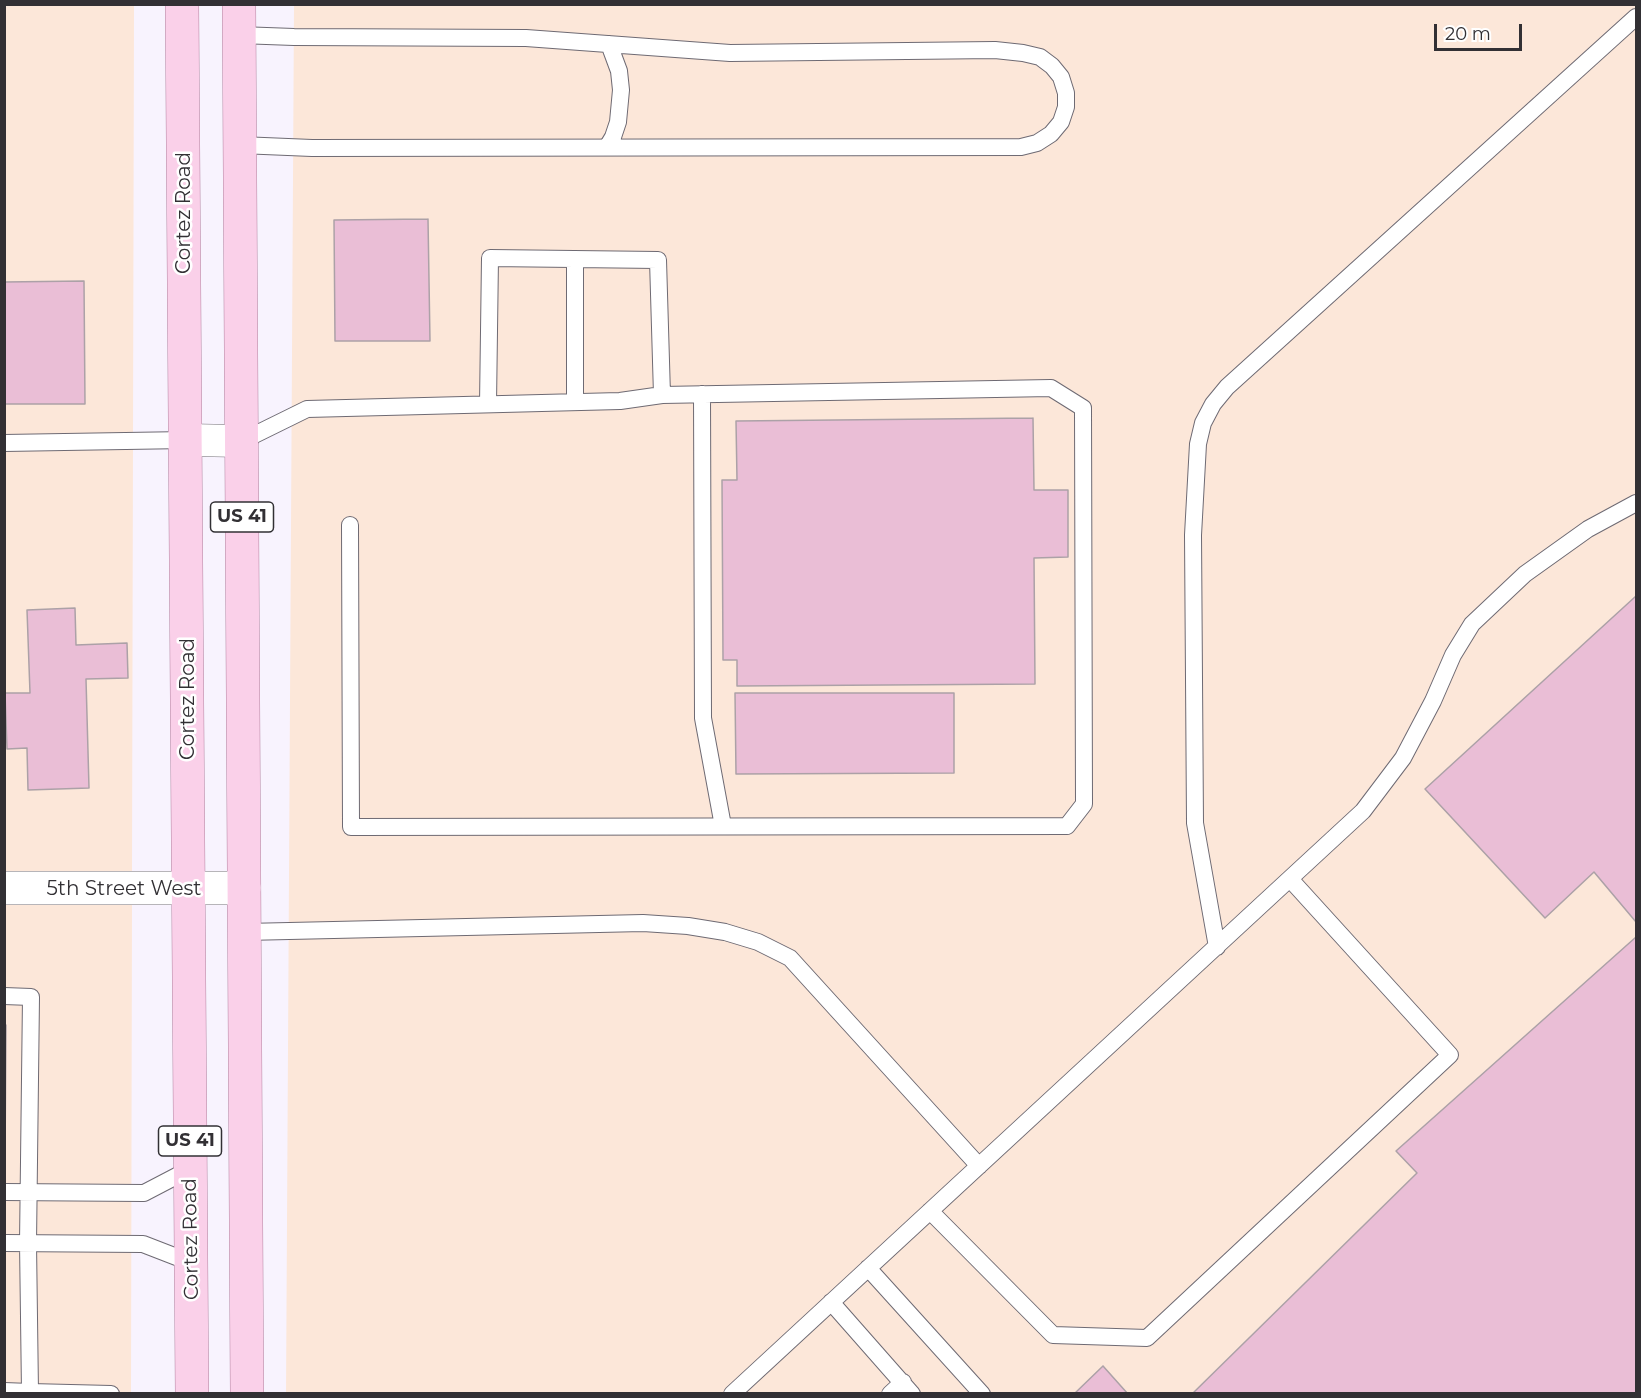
<!DOCTYPE html>
<html>
<head>
<meta charset="utf-8">
<style>
  body { margin:0 }
  #map { position:relative; width:1641px; height:1398px; overflow:hidden; background:#f8f3fe; font-family:Montserrat,sans-serif }
  canvas { display:block }
  .frame { position:absolute; inset:0; border:6px solid #323034; pointer-events:none }
  .scale { position:absolute; left:1434px; top:24px; width:88px; height:27px; box-sizing:border-box; border:3px solid #323034; border-top:0; padding-left:8px; font-size:18px; line-height:21px; white-space:nowrap; color:#323034; -webkit-text-stroke:4px #fff; paint-order:stroke }
</style>
</head>
<body>
<div id="map">
<canvas width="1641" height="1398"></canvas>
<div class="frame"></div>
<div class="scale">20 m</div>
</div>
<script>
const c = document.querySelector('canvas').getContext('2d');
c.lineJoin = 'round';
function paint(path, color) { c.fillStyle = color; c.fill(path, 'evenodd'); }
const toPath = rows => new Path2D(rows.map(r => 'M' + r).join(''));
function strokePath(path, color, width, dash) { c.strokeStyle = color; c.lineWidth = width; c.lineCap = dash ? 'butt' : 'round'; c.setLineDash(dash || []); c.stroke(path); }
function label(font, color, halo, rows, align = 'center') {
  c.font = font + ' Montserrat,sans-serif'; c.lineWidth = 5; c.setLineDash([]); c.textBaseline = 'middle'; c.strokeStyle = halo; c.fillStyle = color; for (const [text, x, y, turn = 0] of rows) {
    c.save(); c.translate(x, y); c.rotate((+turn || 0) * Math.PI / 180); c.textAlign = isNaN(turn) ? turn : align; if (halo) c.strokeText(text, 0, 0); c.fillText(text, 0, 0); c.restore();
  }
}
const commercial = toPath([
  [4,5,134,5,132,872,5,873],
  [294,5,1636,5,1636,1393,286,1394],
  [132,902,131,1393,5,1393,4,903]
]);
const building = toPath([
  [428,219,430,341,335,341,334,220,428,219],
  [84,281,85,404,4,404,4,282,84,281],
  [1033,418,1034,490,1068,490,1068,557,1034,558,1035,684,737,686,737,660,723,660,722,480,737,480,736,421,1033,418],
  [1636,596,1636,922,1594,872,1545,918,1425,789,1636,596],
  [75,608,76,645,127,643,128,678,86,679,89,788,28,790,27,748,7,749,5,693,30,693,27,610,75,608],
  [735,693,954,693,954,773,736,774,735,693],
  [1636,937,1636,1394,1192,1394,1417,1173,1396,1151,1636,937],
  [4,1025,6,1025,5,1158,4,1158,4,1025],
  [1103,1366,1128,1394,1074,1394,1103,1366]
]);
const lane = toPath([
  [239,35,294,37,526,38,730,53,995,50,1023,53,1040,57,1052,66,1061,77,1066,93,1066,107,1061,122,1051,134,1037,143,1021,147,312,148,240,145],
  [607,147,613,137,618,122,621,90,619,71,609,44],
  [575,259,575,402],
  [702,394,703,718,723,826],
  [488,404,490,258,658,260,662,395],
  [242,441,307,409,620,401,662,395,1051,388,1083,408,1084,804,1067,826,351,827,350,525],
  [4,443,186,440],
  [245,932,643,923,688,926,725,932,758,942,790,958,979,1166],
  [1217,947,1195,823,1193,535,1198,444,1203,423,1213,404,1227,387,1636,17],
  [4,996,31,997,28,1243,30,1392,4,1391],
  [4,1192,144,1193,190,1169],
  [930,1211,1053,1335,1147,1338,1450,1055,1290,879],
  [4,1243,143,1244,192,1263],
  [868,1268,982,1394],
  [831,1302,912,1394],
  [30,1392,111,1394],
  [732,1394,1363,811,1403,758,1433,701,1453,655,1472,624,1525,574,1588,529,1636,503],
  [890,1394,903,1382]
]);
const street = toPath([
  [186,440,242,441]
]);
const secondary = toPath([
  [4,888,244,888]
]);
const primary = toPath([
  [182,4,192,1394],
  [239,4,247,1394]
]);
const shields = [
  [242,517,63],
  [190,1141,63]
];
const shieldNames = [
  ["US 41",242,517],
  ["US 41",190,1141]
];
const streetNames = [
  ["Cortez Road",184,213,-90],
  ["Cortez Road",188,699,-90],
  ["5th Street West",124,889],
  ["Cortez Road",191,1239,-91]
];
paint(commercial, '#fce7d9');
paint(building, '#eabed6');
strokePath(building, '#aca1a7', 1.5);
strokePath(lane, '#6e6a73', 18);
strokePath(street, '#6e6a73', 33);
strokePath(secondary, '#6e6a73', 34);
strokePath(primary, '#b283a0', 34);
strokePath(lane, '#fff', 16);
strokePath(street, '#fff', 32);
strokePath(secondary, '#fff', 33);
strokePath(primary, '#fad0e9', 33);
for (const [x, y, w] of shields) { const box = new Path2D(); box.roundRect(x - w / 2, y - 15, w, 30, 4.5); c.fillStyle = '#fff'; c.fill(box); strokePath(box, '#323034', 1.5); }
label('bold 18px', '#323034', null, shieldNames);
label('20px', '#323034', '#fff', streetNames);
</script>
</body>
</html>
